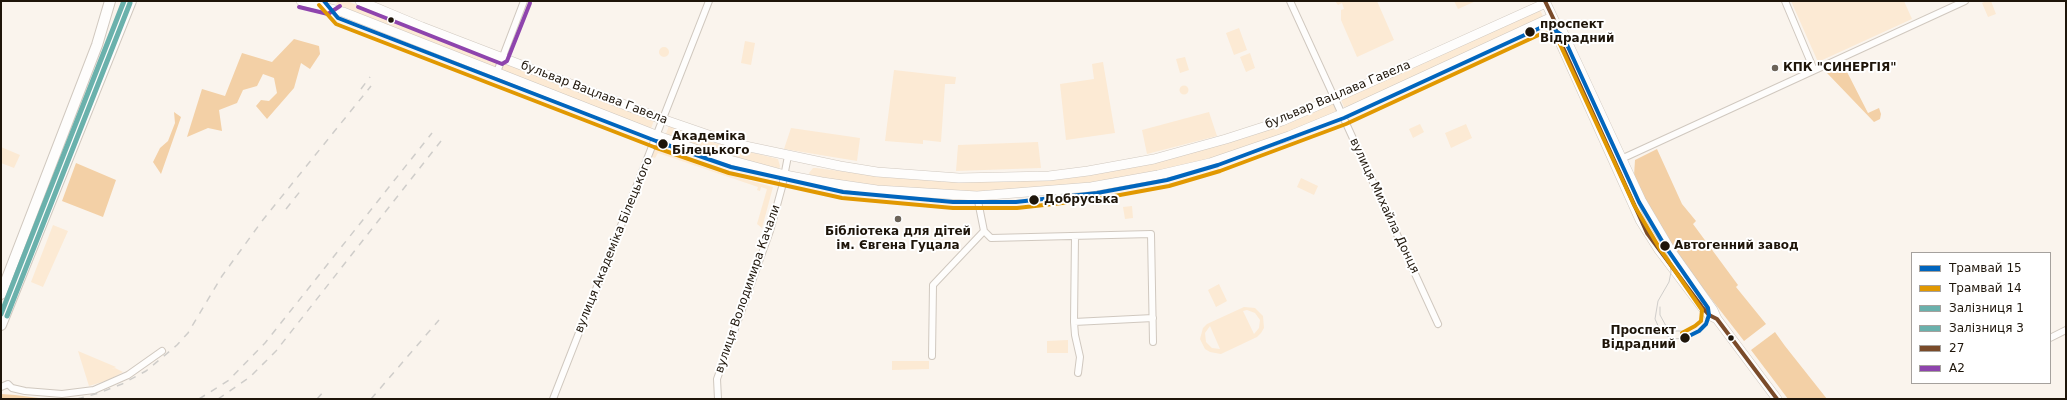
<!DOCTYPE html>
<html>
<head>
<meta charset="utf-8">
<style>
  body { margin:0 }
  #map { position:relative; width:2067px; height:400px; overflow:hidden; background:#faf4ed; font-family:"DejaVu Sans",sans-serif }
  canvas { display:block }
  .frame { position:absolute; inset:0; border:2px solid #1e150a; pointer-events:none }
  .legend { position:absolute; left:1911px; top:252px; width:140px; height:132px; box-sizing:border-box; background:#fff; border:1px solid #a5a19d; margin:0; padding:5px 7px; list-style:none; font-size:12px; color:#1e150a }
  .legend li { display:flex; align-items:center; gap:8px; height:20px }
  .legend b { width:20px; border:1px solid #a5a19d }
</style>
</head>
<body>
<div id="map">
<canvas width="2067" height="400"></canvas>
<div class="frame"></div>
<ul class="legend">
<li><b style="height:5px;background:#0065bd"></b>Трамвай 15</li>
<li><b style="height:5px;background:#e19801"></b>Трамвай 14</li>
<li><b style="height:5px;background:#6ab1ac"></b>Залізниця 1</li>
<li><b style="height:5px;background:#6ab1ac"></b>Залізниця 3</li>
<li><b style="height:5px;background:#7a4b2a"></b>27</li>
<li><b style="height:5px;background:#8e44ad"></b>А2</li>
</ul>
</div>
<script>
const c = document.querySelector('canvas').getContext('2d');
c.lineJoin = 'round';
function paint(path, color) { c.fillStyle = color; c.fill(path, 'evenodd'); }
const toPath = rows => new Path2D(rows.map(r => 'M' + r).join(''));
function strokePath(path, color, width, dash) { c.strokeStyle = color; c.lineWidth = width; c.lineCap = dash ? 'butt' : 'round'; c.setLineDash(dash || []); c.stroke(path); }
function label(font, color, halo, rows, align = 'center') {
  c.font = font + ' "DejaVu Sans",sans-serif'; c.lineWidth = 4; c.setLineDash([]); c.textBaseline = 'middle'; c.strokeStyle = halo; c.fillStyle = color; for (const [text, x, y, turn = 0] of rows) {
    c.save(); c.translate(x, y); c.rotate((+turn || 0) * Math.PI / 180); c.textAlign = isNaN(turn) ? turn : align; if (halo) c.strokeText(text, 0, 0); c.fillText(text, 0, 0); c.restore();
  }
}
const green = toPath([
  [338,1,347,1,654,120,651,129,334,8],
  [1335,1,1377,1,1394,40,1357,57,1341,20,1341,10,1344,9,1342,3,1338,5],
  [1454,1,1476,1,1458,9],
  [1791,1,1904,1,1912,19,1818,62],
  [1986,1,1991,1,1996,14,1988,17,1982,3],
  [1540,10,1543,16,1541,19,1349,107,1344,107,1341,100],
  [1239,28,1247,50,1234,55,1226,33],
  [745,41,755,43,751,65,741,63],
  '659 52a5 5 0 1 1 10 0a5 5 0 1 1-10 0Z',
  [1250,53,1255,68,1246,72,1240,57],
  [1185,57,1189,70,1180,73,1176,59],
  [1103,62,1115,133,1066,140,1060,84,1094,79,1092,64],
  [894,70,956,77,955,84,945,84,941,142,923,140,923,144,885,141],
  '1179.5 90a4.5 4.5 0 1 1 9 0a4.5 4.5 0 1 1-9 0Z',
  [1333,102,1337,112,1290,132,1199,163,1093,184,951,193,877,188,811,177,809,173,813,168,816,168,878,176,950,182,1012,182,1091,174,1157,162],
  [1209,112,1217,136,1147,154,1142,130],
  [1420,124,1424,132,1413,138,1409,129],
  [1466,124,1472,138,1451,148,1445,133],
  [669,126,718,144,778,159,780,166,779,169,775,170,665,136],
  [791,128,860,138,857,161,784,149],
  [1038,142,1041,168,956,171,958,145],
  [1,147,20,155,14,168,1,163],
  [655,149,715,171,773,187,762,228,757,224,767,189,761,187,760,191,757,190,758,187,658,153,655,158,652,157],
  [1301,178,1318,186,1314,195,1297,187],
  [1132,206,1133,218,1125,219,1123,207],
  [53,225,68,231,43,287,31,282],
  [1219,284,1227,301,1216,307,1208,290],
  [1244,307,1255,308,1263,316,1264,328,1261,333,1257,337,1221,354,1210,352,1205,349,1200,339,1203,328,1207,324],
  [1247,310,1255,313,1260,320,1259,328,1254,334,1243,311],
  [1210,326,1220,349,1212,348,1206,342,1205,333],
  [1068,340,1068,353,1047,353,1047,341],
  [78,351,116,367,112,369,115,368,123,372,109,380,89,386],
  [892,361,929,361,929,369,892,370]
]);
const forest = toPath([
  [294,39,319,46,320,54,310,69,301,63,294,88,267,119,256,106,261,100,269,101,277,93,274,78,263,74,257,86,243,90,237,103,219,110,222,131,208,128,187,137,202,89,225,96,242,53,272,62],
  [1844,66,1868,113,1879,108,1881,114,1880,119,1874,122,1827,73],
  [174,112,181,117,161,174,153,162,160,148,168,141,175,123],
  [1657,149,1682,204,1696,221,1693,224,1738,285,1736,287,1766,324,1744,341,1671,247,1643,198,1634,176,1635,160],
  [76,163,116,180,103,217,62,201],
  [1775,332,1785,346,1827,399,1788,399,1751,350],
  [1,394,15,395,47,399,1,399]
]);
const minor = toPath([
  [1290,1,1438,324],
  [1785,1,1814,70],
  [497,72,524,1],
  [1619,160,1965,1],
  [984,231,991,238,1151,234,1153,342],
  [1075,236,1074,322,1075,335,1080,357,1078,373],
  [1074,322,1153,318],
  [2050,338,2066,330],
  [932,356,933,285,984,231,977,196],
  [1,387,8,384,12,388,25,391,62,394,94,390,128,375,162,351],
  [553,399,709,1],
  [718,399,717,379,770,231,782,187,788,156]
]);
const secondary = toPath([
  [301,1,343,12,658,136,715,156,785,175,822,182,877,190,977,196,1091,187,1158,175,1210,163,1289,136,1342,114,1552,17],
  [360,1,422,27,659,118,720,139,745,146,840,166,877,172,959,178,1049,176,1088,171,1154,159,1226,139,1282,121,1342,95,1546,3],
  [1545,1,1555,22,1560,26,1641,200,1671,251,1713,310,1717,319,1777,399],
  [1555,22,1554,29,1640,220,1659,250,1702,307,1709,315,1717,319]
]);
const primary = toPath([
  [1,294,97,45,110,1],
  [1,325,131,1]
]);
const tram = toPath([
  [1663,248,1670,260,1671,272,1669,282,1658,301,1655,319,1660,330,1669,337,1674,339,1685,338],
  [1660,307,1660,315,1666,326,1674,331,1689,331,1697,325,1702,318,1703,310,1700,296]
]);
const rail = toPath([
  [361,89,370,77],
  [286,209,302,189],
  [77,399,99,393,122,384,146,371,177,345,188,333,222,276,262,221,371,86],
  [199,399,229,380,265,343,432,133],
  [218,399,250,377,276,351,441,141],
  [317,399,325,390],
  [371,399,439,320]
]);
const bus1 = toPath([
  [1545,1,1555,22,1556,32,1647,233,1702,307,1709,315,1717,319,1777,399]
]);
const bus2 = toPath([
  [299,7,328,14,340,6],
  [358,7,502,64,507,61,530,3]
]);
const rail1 = toPath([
  [1,314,124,1]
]);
const rail2 = toPath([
  [7,316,130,3]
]);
const tram1 = toPath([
  [324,1,338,18,656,141,731,167,843,192,953,202,1016,202,1097,193,1167,180,1218,165,1344,118,1542,27,1550,27,1563,36,1639,202,1665,246,1708,308,1709,315,1706,324,1699,331,1685,338]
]);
const tram2 = toPath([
  [319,5,336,24,654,147,729,173,842,198,953,208,1017,208,1098,199,1169,186,1220,171,1346,124,1543,33,1548,33,1558,40,1634,205,1660,249,1702,310,1701,321,1695,326,1682,333]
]);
const markers = [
  [391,20,3.5,"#1e150a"],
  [1530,32,5.5,"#1e150a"],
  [1775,68,4,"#6b6359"],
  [663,144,5.5,"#1e150a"],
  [1034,200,5.5,"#1e150a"],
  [898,219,4,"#6b6359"],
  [1665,246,5.5,"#1e150a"],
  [1685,338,5.5,"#1e150a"],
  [1731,338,3.5,"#1e150a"]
];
const stopNames = [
  ["проспект",1540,25],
  ["Відрадний",1540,39],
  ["Академіка",672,137],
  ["Білецького",672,151],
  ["Добруська",1044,200],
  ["Автогенний завод",1674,246],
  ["Проспект",1676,331,"right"],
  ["Відрадний",1676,345,"right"]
];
const poiNames = [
  ["КПК \"СИНЕРГІЯ\"",1783,68],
  ["Бібліотека для дітей",898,232,"center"],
  ["ім. Євгена Гуцала",898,246,"center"]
];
const streetNames = [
  ["бульвар Вацлава Гавела",594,93,21],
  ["бульвар Вацлава Гавела",1338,95,-23],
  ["вулиця Михайла Донця",1384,206,65],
  ["вулиця Академіка Білецького",614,245,-68],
  ["вулиця Володимира Качали",748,289,-71]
];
paint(green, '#fcead4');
paint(forest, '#f3d0a6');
strokePath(minor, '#d0c8bf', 8);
strokePath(secondary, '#d0c8bf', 10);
strokePath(primary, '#d0c8bf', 12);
strokePath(minor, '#fefdfc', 6);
strokePath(secondary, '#fefdfc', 9);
strokePath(primary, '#fefdfc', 10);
strokePath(tram, '#cfcdca', 1);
strokePath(rail, '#cfcdca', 1.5, [7, 7]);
strokePath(bus1, '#7a4b2a', 4);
strokePath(bus2, '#8e44ad', 4);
strokePath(rail1, '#6ab1ac', 5);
strokePath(rail2, '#6ab1ac', 5);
strokePath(tram1, '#0065bd', 4);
strokePath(tram2, '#e19801', 4);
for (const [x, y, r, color] of markers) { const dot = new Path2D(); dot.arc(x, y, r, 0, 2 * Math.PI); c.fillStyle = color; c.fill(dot); strokePath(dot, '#fff', 1.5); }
label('bold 12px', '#1e150a', '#fff', stopNames, 'left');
label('bold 12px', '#1e150a', '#fff', poiNames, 'left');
label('12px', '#1e150a', '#fff', streetNames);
</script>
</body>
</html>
